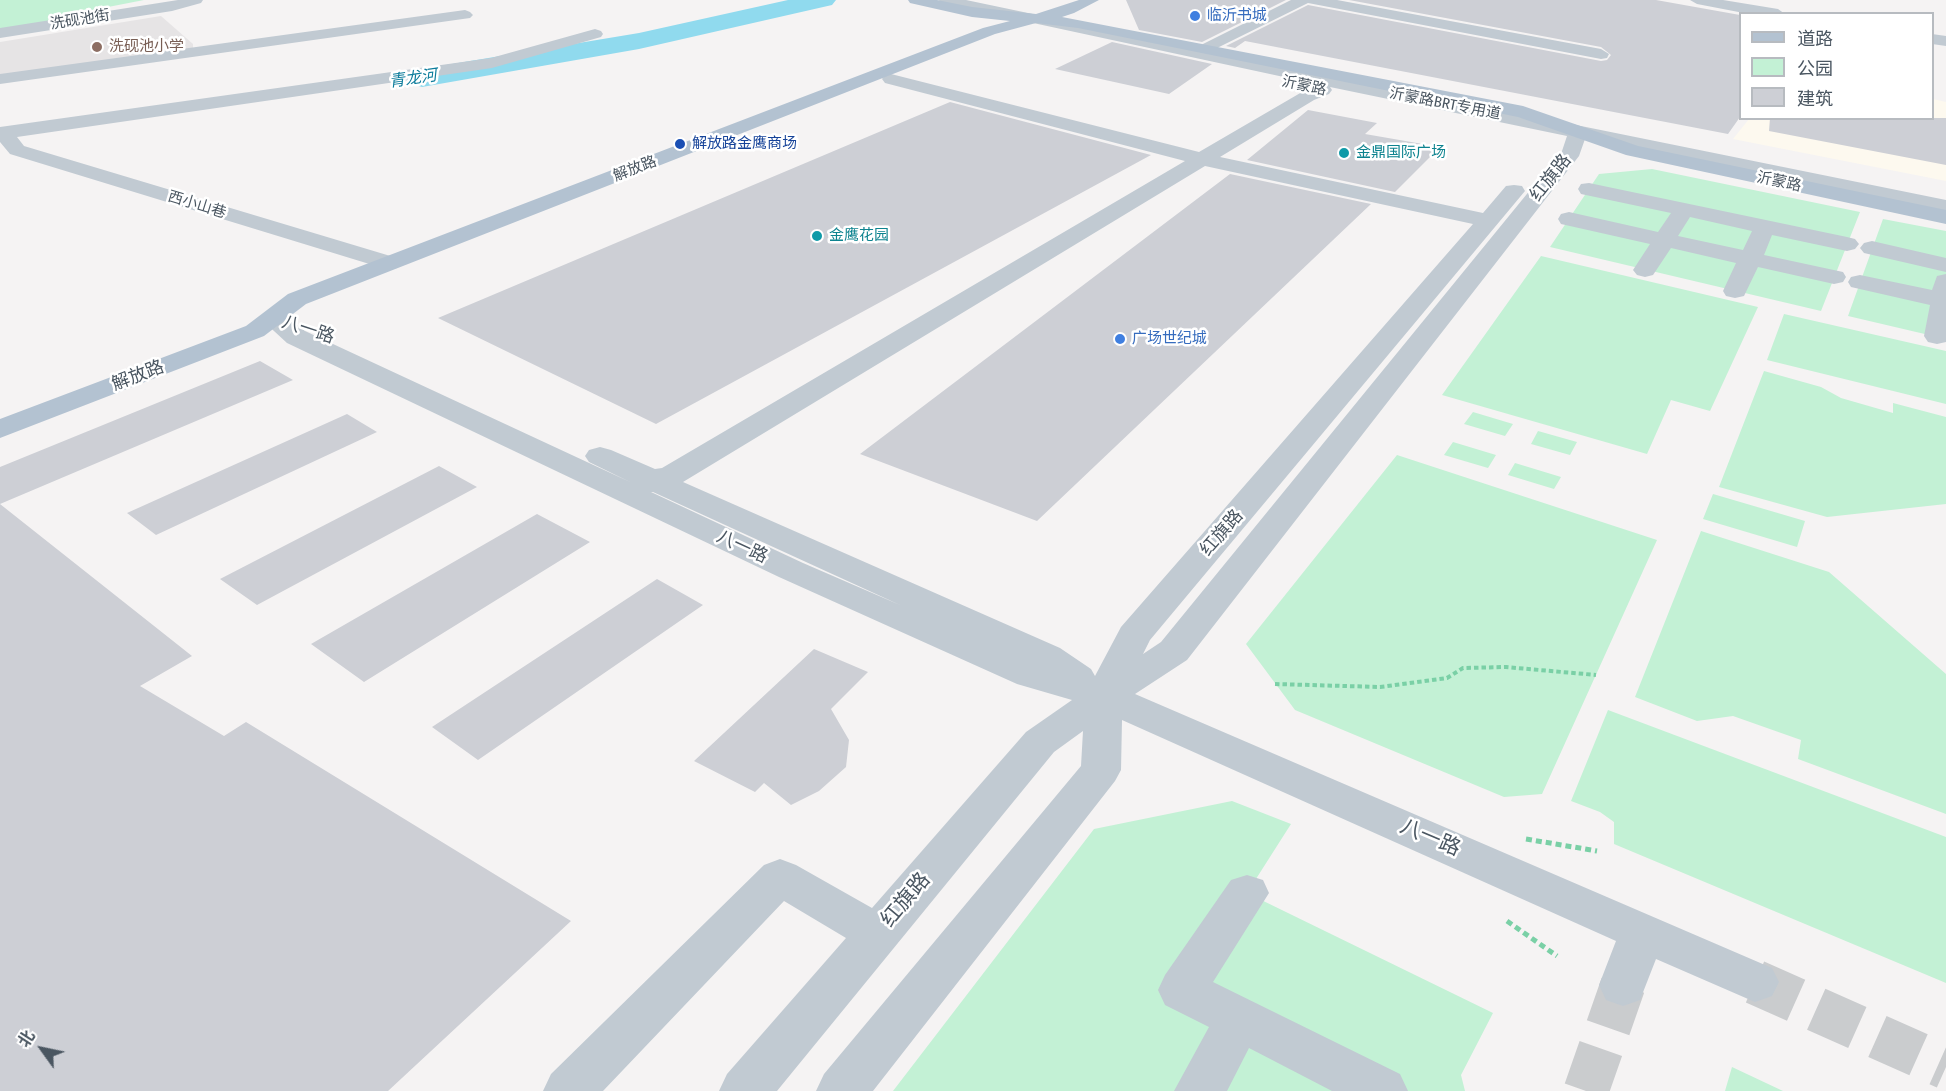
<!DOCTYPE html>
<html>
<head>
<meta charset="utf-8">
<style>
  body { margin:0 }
  #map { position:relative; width:1946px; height:1091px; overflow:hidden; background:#f5f3f3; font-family:"Fira Sans Condensed","Noto Sans SC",sans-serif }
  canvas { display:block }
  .legend { position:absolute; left:1739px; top:12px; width:195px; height:108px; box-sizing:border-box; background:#fff; border:2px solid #b7bbc0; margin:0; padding:8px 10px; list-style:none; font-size:18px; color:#4a5661 }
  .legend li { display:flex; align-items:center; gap:12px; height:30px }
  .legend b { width:30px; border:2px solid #b7bbc0 }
  .north { position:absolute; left:12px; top:1019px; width:60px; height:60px; -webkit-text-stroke:4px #fff; paint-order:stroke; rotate:303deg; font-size:16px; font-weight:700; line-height:24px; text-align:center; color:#4a5661 }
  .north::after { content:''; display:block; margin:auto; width:21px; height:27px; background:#4a5661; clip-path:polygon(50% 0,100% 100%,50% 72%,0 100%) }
</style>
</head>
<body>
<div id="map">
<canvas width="1946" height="1091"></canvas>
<ul class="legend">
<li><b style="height:8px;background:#b3c2d1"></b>道路</li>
<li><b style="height:16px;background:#c3f1d5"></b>公园</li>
<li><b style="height:16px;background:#cdcfd5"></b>建筑</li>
</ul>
<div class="north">北</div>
</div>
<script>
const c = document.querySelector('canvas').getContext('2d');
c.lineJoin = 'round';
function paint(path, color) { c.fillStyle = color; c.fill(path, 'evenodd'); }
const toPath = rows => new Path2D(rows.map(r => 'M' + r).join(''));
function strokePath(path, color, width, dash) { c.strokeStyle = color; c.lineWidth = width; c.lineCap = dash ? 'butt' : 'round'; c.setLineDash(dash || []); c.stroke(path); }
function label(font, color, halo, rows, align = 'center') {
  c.font = font + ' "Fira Sans Condensed","Noto Sans SC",sans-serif'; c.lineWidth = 5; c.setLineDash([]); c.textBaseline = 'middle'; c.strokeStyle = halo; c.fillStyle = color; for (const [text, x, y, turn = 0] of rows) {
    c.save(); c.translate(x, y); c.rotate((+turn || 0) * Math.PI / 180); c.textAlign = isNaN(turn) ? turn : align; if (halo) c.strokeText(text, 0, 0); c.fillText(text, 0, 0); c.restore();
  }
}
const commercial = toPath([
  [1933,99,1946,102,1946,181,1733,139,1749,119,1932,118]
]);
const education = toPath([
  [161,16,193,44,193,50,0,78,0,42]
]);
const green = toPath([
  [0,0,144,0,67,15,57,21,0,29],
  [1652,169,1860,212,1821,311,1550,247,1599,174],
  [1883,219,1946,231,1946,339,1848,316],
  [1541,256,1758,307,1710,411,1671,400,1647,454,1442,395],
  [1784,314,1946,351,1946,404,1767,360],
  [1764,371,1821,387,1841,398,1893,413,1893,403,1946,417,1946,504,1827,517,1719,487],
  [1473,412,1513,424,1505,436,1464,424],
  [1538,431,1577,442,1570,455,1531,444],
  [1453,442,1496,455,1488,468,1444,455],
  [1397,455,1657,540,1542,794,1504,797,1295,710,1246,644],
  [1515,463,1561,477,1554,489,1508,475],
  [1713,494,1805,521,1797,547,1703,519],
  [1701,531,1829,572,1946,674,1946,814,1798,759,1801,740,1733,716,1697,721,1635,697],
  [1608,710,1946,837,1946,983,1614,844,1614,822,1600,812,1571,801],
  [1232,801,1291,824,1247,893,1493,1013,1461,1075,1465,1091,893,1091,1094,829],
  [1732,1067,1783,1091,1725,1091]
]);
const river = toPath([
  [788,0,836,0,832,5,639,49,422,87,412,84,407,78,412,72,422,69,639,33,788,0]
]);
const building = toPath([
  [1126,0,1286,0,1202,42,1139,30],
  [1349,0,1656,0,1740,15,1740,117,1728,134,1245,41,1235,48,1226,46,1308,5,1601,61,1607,60,1611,55,1601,47],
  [1112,42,1212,64,1169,94,1055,69],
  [950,102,1151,155,656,424,438,318],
  [1308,110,1377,123,1365,134,1440,147,1395,192,1247,160],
  [1770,118,1946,118,1946,165,1769,131],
  [1230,174,1371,204,1037,521,860,454],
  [260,361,293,380,0,504,192,656,140,686,224,736,246,722,571,921,388,1091,0,1091,0,467],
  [347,414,377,432,156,535,127,513],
  [439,466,477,487,257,605,220,579],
  [537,514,590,542,364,682,311,644],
  [657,579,703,605,478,760,432,727],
  [814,649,868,672,831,709,849,740,846,767,819,791,791,805,764,783,755,792,694,761]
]);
const minorTunnel = toPath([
  [1755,982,1946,1067],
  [1586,1091,1623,985]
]);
const pathFar1 = toPath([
  [1275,684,1380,687,1447,678,1463,668,1506,667,1596,675]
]);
const path = toPath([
  [1526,839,1597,851],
  [1507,921,1557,956]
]);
const minor = toPath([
  [178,0,203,0,201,3,172,11,0,38,0,28,178,0],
  [938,0,966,0,1195,48,1291,0,1337,0,1601,49,1609,54,1607,58,1601,59,1308,3,1211,51,1946,200,1946,214,1585,139,1579,156,1187,660,1135,694,1772,968,1779,982,1772,996,1755,1002,1656,959,1640,1000,1623,1006,1606,1000,1599,985,1616,941,1122,720,1121,770,1115,781,873,1091,816,1091,824,1074,1081,766,1083,731,1054,752,777,1091,719,1091,727,1074,846,938,784,901,603,1091,543,1091,551,1074,764,865,780,859,796,865,872,908,1026,732,1072,700,1017,684,779,577,287,343,261,319,265,314,274,311,283,314,305,331,630,482,589,462,585,456,589,450,600,447,611,450,655,469,662,468,1185,161,885,83,882,79,885,75,891,74,1199,152,1302,92,1321,85,945,4,938,0],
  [1330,87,1567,136,1562,151,1161,642,1143,654,1150,640,1525,191,1522,186,1514,185,1506,186,1483,213,1220,157,1314,100,1329,94,1332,90,1330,87],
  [1205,166,1473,224,1121,627,1095,676,1091,669,1060,648,683,482,1205,166],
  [651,492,653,492,900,605,803,563,651,492],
  [1690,0,1723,0,1778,9,1785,14,1749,14,1697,4,1690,0],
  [465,10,470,12,473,15,470,18,0,84,0,74,465,10],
  [595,29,601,31,603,34,601,37,492,68,17,137,24,146,397,258,401,263,397,268,389,270,10,154,0,142,0,127,491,58,595,29],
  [1932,34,1946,36,1946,46,1932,44,1932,34],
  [1589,183,1847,237,1855,239,1859,244,1855,249,1847,251,1772,235,1764,255,1843,272,1846,277,1843,282,1834,284,1758,267,1744,296,1735,298,1726,296,1723,291,1736,263,1671,248,1653,275,1645,277,1637,275,1633,270,1650,244,1561,224,1558,219,1561,214,1569,212,1658,232,1671,213,1581,194,1578,189,1581,184,1589,183],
  [1690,217,1752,231,1743,250,1678,236,1690,217],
  [1872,241,1946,258,1946,272,1864,253,1860,248,1864,243,1872,241],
  [1946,274,1946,342,1937,344,1928,342,1924,336,1930,305,1851,287,1848,282,1851,277,1860,275,1932,290,1937,276,1946,274],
  [1247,875,1263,880,1269,893,1213,982,1400,1074,1408,1091,1332,1091,1249,1048,1227,1091,1174,1091,1209,1027,1165,1005,1158,990,1165,975,1231,880,1247,875]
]);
const major = toPath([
  [908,0,937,0,972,7,1036,14,1079,0,1099,0,1074,13,1062,17,1523,106,1638,146,1946,210,1946,224,1626,155,1518,117,1078,28,1036,23,995,34,306,304,264,336,0,438,0,419,246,326,288,294,983,28,1010,21,972,17,910,3,908,0]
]);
const markers = [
  [1195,16,6,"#3f7fe0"],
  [97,47,6,"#8d6e63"],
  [680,144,6,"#1a4fb4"],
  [1344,153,6,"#0f9aa8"],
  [817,236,6,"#0f9aa8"],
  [1120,339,6,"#3f7fe0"]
];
const farShopnames = [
  ["临沂书城",1207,16],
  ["广场世纪城",1132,339]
];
const farStreetnames = [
  ["洗砚池街",80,20,-9],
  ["沂蒙路",1304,86,12],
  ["沂蒙路BRT专用道",1445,104,11],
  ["解放路",635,169,-21],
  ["沂蒙路",1779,182,12],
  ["西小山巷",197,205,17]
];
const farEducationnames = [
  ["洗砚池小学",109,47]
];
const farTransitnames = [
  ["解放路金鹰商场",692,144]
];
const farCulturenames = [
  ["金鼎国际广场",1356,153],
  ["金鹰花园",829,236]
];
const farWaternames = [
  ["青龙河",413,79,-8]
];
const streetNames = [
  ["红旗路",1551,178,-52],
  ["八一路",308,330,18],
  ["解放路",138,376,-21],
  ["红旗路",1222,533,-49],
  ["八一路",742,547,25]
];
const nearStreetnames = [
  ["八一路",1430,838,23],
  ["红旗路",906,900,-50]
];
paint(commercial, '#fdf9ef');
paint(education, '#e6e4e5');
paint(green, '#c3f1d5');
paint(river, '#90daee');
paint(building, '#cdcfd5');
strokePath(minorTunnel, '#caccce', 45, [45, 22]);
strokePath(pathFar1, '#7ad0a6', 4, [4.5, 3]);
strokePath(path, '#7ad0a6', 5, [6, 4]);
paint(minor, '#c1cad2');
paint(major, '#b3c2d1');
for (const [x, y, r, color] of markers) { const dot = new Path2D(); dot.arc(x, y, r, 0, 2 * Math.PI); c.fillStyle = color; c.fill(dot); strokePath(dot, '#fff', 2); }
label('15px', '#366cbe', '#fff', farShopnames, 'left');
label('15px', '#4a5661', '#fff', farStreetnames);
label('15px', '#785e54', '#fff', farEducationnames, 'left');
label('15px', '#164399', '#fff', farTransitnames, 'left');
label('15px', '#0d838f', '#fff', farCulturenames, 'left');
label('italic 16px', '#0c7c9b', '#fff', farWaternames);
label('18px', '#4a5661', '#fff', streetNames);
label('21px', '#4a5661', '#fff', nearStreetnames);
</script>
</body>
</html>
